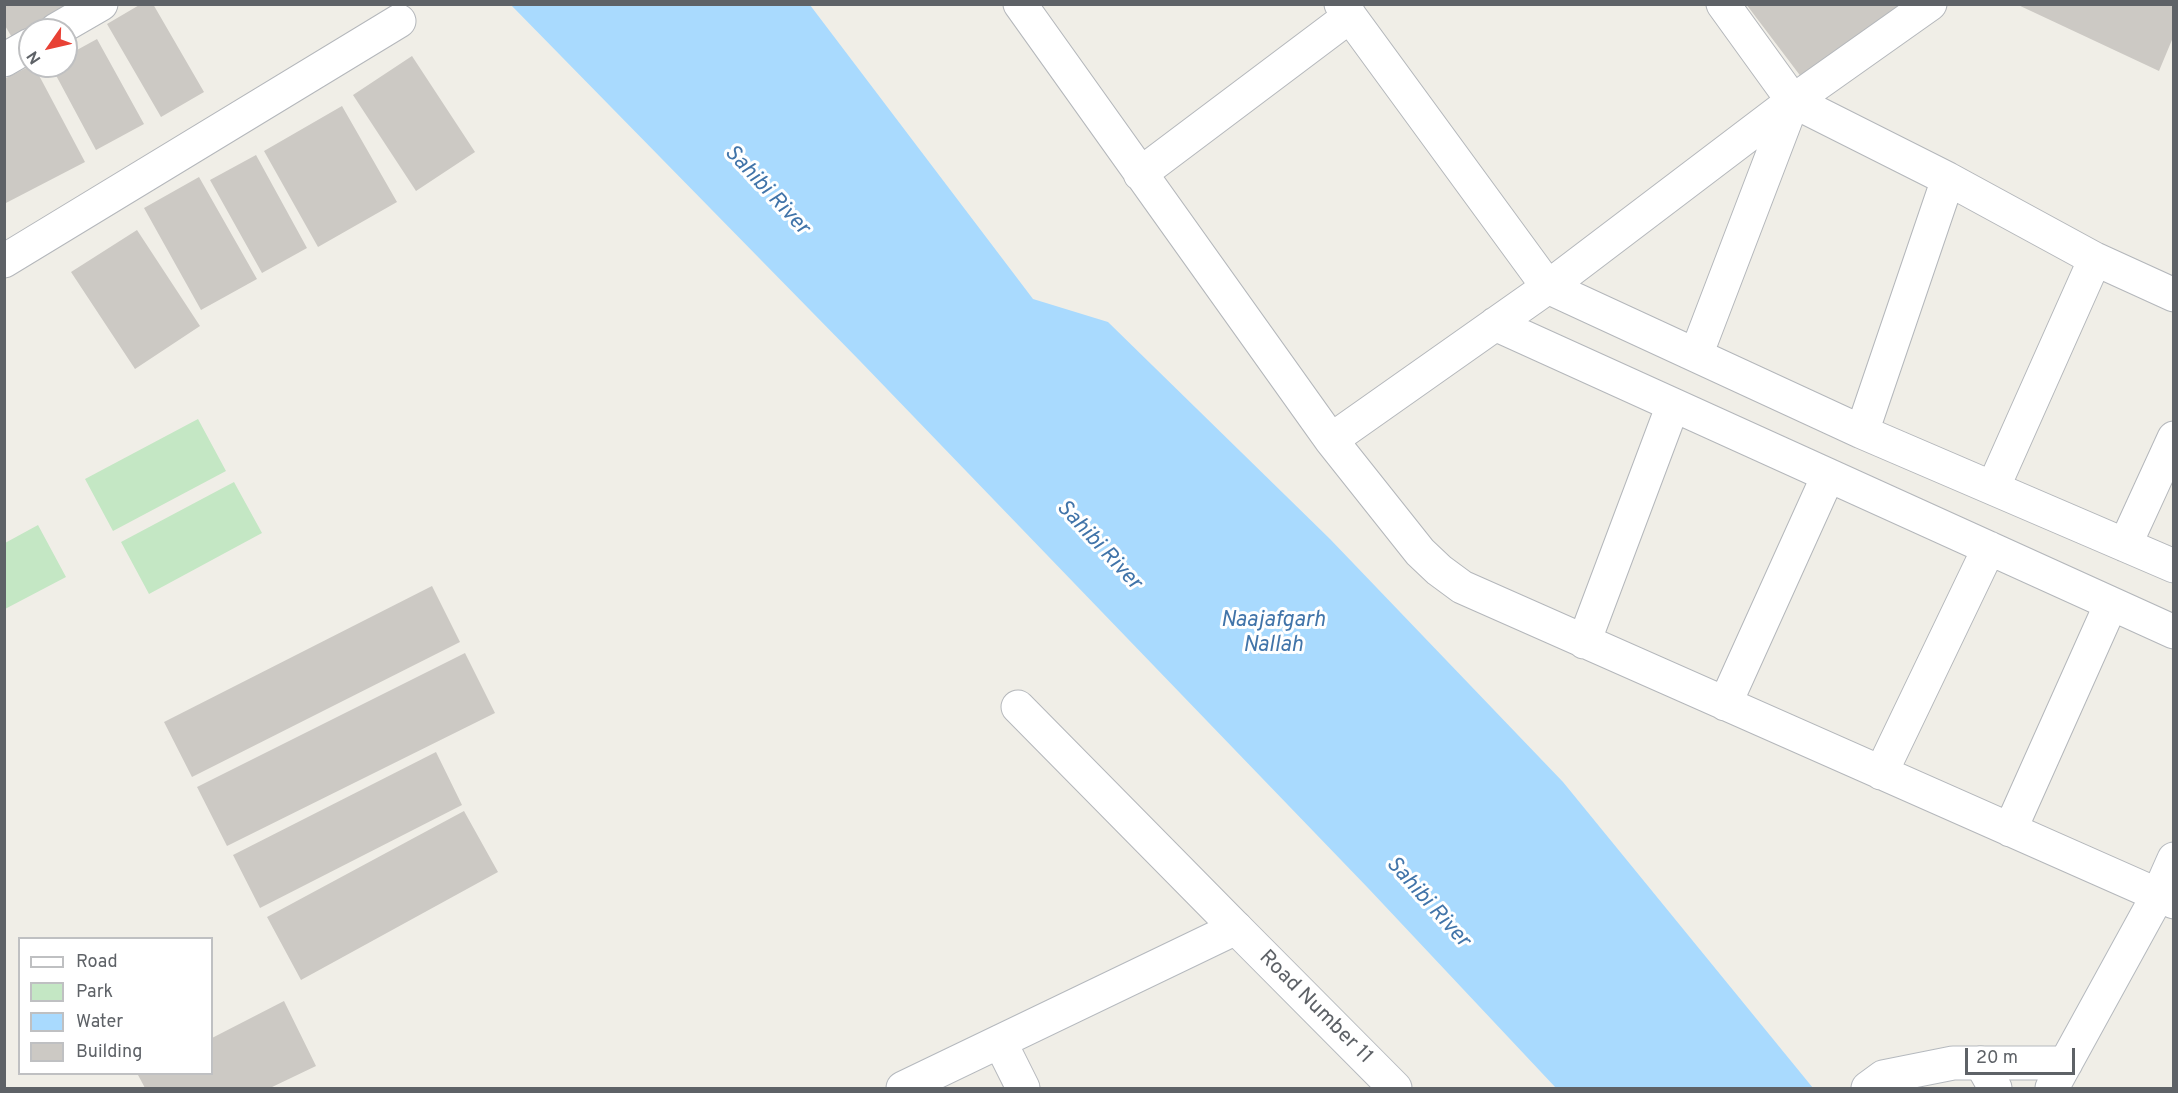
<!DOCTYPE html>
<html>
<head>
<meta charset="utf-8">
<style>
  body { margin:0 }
  #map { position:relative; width:2178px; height:1093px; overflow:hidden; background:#f0eee7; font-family:Overpass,sans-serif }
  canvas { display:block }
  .frame { position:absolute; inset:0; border:6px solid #5e6267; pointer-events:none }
  .legend { position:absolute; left:18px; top:937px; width:195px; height:138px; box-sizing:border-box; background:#fff; border:2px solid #bfc0c2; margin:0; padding:8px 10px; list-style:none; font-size:18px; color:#5e6267 }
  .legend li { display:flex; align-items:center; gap:12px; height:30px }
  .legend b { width:30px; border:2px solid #bfc0c2 }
  .north { position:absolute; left:18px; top:18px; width:60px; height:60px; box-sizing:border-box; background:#fff; border:2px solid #bfc0c2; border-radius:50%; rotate:236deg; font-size:16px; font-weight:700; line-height:24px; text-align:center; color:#5e6267 }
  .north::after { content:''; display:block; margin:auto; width:21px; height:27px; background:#e84135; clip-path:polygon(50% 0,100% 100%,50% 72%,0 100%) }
  .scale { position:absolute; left:1965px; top:1048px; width:110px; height:27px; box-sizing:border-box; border:3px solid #5e6267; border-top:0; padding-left:8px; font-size:18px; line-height:21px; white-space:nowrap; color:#5e6267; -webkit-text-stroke:4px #fff; paint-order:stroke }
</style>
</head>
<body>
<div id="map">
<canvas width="2178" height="1093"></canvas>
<div class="frame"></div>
<ul class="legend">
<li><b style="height:8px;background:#fff"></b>Road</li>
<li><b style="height:16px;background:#c4e7c4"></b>Park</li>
<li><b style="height:16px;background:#a9dafe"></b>Water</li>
<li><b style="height:16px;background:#ccc9c4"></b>Building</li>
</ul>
<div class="north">N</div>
<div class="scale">20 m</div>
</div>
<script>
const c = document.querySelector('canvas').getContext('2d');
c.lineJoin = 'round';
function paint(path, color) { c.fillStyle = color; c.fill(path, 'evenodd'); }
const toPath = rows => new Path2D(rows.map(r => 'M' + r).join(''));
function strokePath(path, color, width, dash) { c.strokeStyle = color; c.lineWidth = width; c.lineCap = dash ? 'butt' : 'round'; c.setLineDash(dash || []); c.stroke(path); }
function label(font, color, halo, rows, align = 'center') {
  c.font = font + ' Overpass,sans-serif'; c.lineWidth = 6; c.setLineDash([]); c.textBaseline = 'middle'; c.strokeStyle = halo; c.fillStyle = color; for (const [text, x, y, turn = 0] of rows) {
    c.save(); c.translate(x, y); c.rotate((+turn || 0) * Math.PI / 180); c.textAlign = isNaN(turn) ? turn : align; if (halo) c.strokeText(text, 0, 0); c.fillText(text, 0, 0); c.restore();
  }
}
const green = toPath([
  [198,419,226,471,113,531,85,479],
  [234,482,262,533,149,594,121,542],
  [38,525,66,577,5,609,5,543]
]);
const water = toPath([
  [511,5,810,5,1033,299,1108,322,1330,539,1563,782,1813,1088,1556,1088,1368,888,860,361]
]);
const building = toPath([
  [4,4,61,4,67,14,40,30,30,30,16,44,4,24],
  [141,4,153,4,204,92,161,117,107,24],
  [1746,4,1909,4,1805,82],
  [2016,4,2174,4,2174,35,2159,71],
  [97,39,144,124,96,150,51,66,66,66,66,56],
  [412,56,475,152,416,191,353,95],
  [30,66,34,66,85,162,4,204,4,79],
  [342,106,397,202,318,247,264,151],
  [256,155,307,248,262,273,210,180],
  [199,177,257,279,201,310,144,208],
  [137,230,200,326,135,369,71,272],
  [432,586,460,642,192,777,164,722],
  [465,653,495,713,227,846,197,787],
  [436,752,462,805,260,908,233,855],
  [464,811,498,872,301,980,267,917],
  [284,1001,316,1066,270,1088,145,1088,138,1075,141,1074,212,1074,212,1038]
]);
const street = toPath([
  [1020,4,1331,440,1420,552,1439,570,1462,587,2174,902],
  [1341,4,1548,287,1862,432,2174,566],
  [1723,4,1793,101,1948,179,2095,259,2174,295],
  [56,30,101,4],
  [4,60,30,45],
  [1140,174,1350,16],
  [4,261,399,21],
  [1495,324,2174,632],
  [1696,355,1793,101],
  [1862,432,1948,179],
  [1331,440,1548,287,1793,101,1930,4],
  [1993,488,2095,259],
  [2125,545,2174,438],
  [1584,642,1673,405],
  [1725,704,1828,476],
  [1018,707,1236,928],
  [1881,773,1989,548],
  [2010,830,2111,604],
  [1000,1042,1023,1088],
  [1981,1063,1995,1088]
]);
const secondary = toPath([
  [903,1088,1236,928,1395,1088],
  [1868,1088,1883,1077,1953,1063,2066,1063],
  [2052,1088,2158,895,2174,859]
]);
const streetNames = [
  ["Road Number 11",1315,1008,45]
];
const waterNames = [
  ["Sahibi River",766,191,47],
  ["Sahibi River",1098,546,47],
  ["Naajafgarh",1273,622],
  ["Nallah",1273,647],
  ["Sahibi River",1427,903,48]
];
paint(green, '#c4e7c4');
paint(water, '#a9dafe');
paint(building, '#ccc9c4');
strokePath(street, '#b4b7bb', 35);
strokePath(secondary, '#b5b9be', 35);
strokePath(street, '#fff', 33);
strokePath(secondary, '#fff', 33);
label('21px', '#5e6267', '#fff', streetNames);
label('italic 22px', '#4174a9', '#fff', waterNames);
</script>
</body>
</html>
